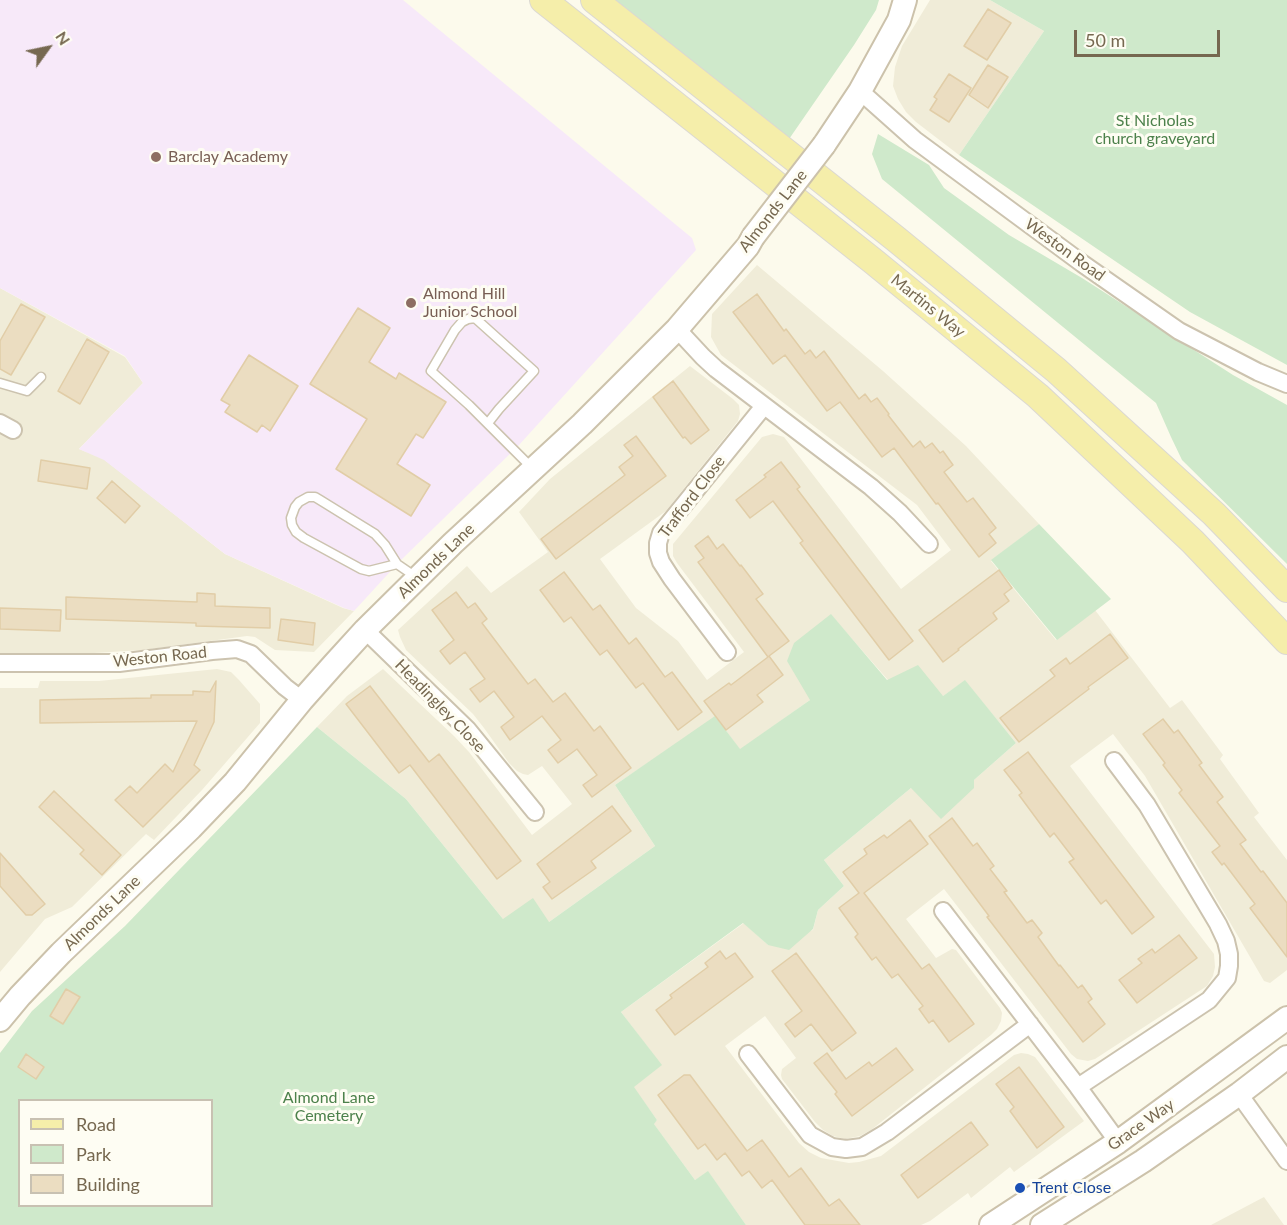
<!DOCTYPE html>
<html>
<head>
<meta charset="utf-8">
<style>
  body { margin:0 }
  #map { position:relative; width:1287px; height:1225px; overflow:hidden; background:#fcfaec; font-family:Lato,sans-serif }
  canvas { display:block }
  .legend { position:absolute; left:18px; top:1099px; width:195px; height:108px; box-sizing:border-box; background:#fefdf3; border:2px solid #c8c1b2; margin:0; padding:8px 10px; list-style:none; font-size:18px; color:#766850 }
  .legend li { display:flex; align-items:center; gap:12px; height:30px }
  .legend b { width:30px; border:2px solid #c8c1b2 }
  .north { position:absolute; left:18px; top:18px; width:60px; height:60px; -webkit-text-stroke:4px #fefdf3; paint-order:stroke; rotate:57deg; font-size:16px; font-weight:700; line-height:24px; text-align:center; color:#766850 }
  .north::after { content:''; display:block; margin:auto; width:21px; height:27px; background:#766850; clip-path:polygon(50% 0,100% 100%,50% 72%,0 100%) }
  .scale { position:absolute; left:1074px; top:30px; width:146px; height:27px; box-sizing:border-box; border:3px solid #766850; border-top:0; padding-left:8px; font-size:18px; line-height:21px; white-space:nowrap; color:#766850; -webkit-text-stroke:4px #fefdf3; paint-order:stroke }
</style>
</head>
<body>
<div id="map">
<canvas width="1287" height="1225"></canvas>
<ul class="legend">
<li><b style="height:8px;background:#f5eeaa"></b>Road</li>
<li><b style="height:16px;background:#cfe9cb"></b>Park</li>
<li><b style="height:16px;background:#ebddc1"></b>Building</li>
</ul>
<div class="north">N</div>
<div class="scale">50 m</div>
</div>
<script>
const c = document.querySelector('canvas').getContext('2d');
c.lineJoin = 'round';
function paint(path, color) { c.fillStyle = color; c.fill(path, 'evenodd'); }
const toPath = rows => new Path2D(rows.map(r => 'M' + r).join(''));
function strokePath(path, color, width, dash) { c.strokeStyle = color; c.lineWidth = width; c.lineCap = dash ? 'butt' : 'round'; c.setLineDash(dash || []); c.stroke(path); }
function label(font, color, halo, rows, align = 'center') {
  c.font = font + ' Lato,sans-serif'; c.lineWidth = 6; c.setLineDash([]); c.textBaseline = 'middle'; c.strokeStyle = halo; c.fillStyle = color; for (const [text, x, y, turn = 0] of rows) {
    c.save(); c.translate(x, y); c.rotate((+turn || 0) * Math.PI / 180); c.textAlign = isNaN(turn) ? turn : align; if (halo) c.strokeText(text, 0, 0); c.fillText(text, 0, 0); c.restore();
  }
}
const residential = toPath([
  [930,0,990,0,1044,31,959,155,916,122,906,112,898,99,893,86,895,67,902,46],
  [757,265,883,371,966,446,1039,524,991,561,1056,640,1095,610,1170,708,1182,700,1223,755,1220,759,1259,813,1254,817,1287,860,1287,970,1270,983,1264,981,1145,776,1113,734,1070,766,1214,954,1215,967,1213,976,1207,986,1095,1059,1088,1061,1077,1059,1071,1054,944,889,906,919,936,958,952,949,956,950,1000,1008,1002,1013,1001,1021,997,1029,991,1035,871,1130,860,1136,845,1139,833,1136,823,1130,815,1122,782,1079,781,1075,782,1069,796,1058,765,1016,725,1046,799,1143,809,1152,821,1158,849,1163,859,1162,881,1156,1014,1055,1021,1053,1028,1054,1035,1057,1084,1121,1014,1172,1010,1167,971,1198,968,1193,930,1221,921,1225,746,1225,708,1172,695,1180,653,1123,657,1120,633,1087,661,1065,621,1012,744,923,768,945,813,930,818,910,844,886,824,860,911,788,974,780,1016,743,965,681,943,696,888,680,831,615,810,700,740,750,716,717,615,785,655,846,549,922,503,919,406,799,317,727,347,696,383,669,454,736,469,752,532,835,572,804,542,766,528,775,523,774,517,771,509,763,484,728,473,714,406,650,400,637,398,630,467,566,491,593,548,552,519,512,550,479,690,366,733,399,739,405,740,414,738,421,666,511,600,559,636,608,678,641,707,680,744,652,677,563,673,556,673,544,762,437,773,434,784,437,901,589,951,550,917,505,721,355,711,337,712,314],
  [0,288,125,357,143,383,79,449,104,459,225,554,343,608,354,611,314,652,275,650,255,637,247,636,143,650,94,653,0,653],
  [217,669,231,672,239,680,260,704,260,723,202,790,154,840,146,834,72,907,45,919,0,972,0,688,38,688,40,681,99,681],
  [1264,1197,1284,1225,1211,1225]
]);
const education = toPath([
  [0,0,403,0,692,238,696,250,519,445,399,562,354,611,344,608,225,554,104,460,79,449,143,383,125,356,0,288]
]);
const green = toPath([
  [607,0,879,0,876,10,854,45,787,142],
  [990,0,1287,0,1287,365,1190,312,959,155,1044,31],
  [878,134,929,165,944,188,1009,235,1082,278,1233,375,1287,405,1287,564,1182,460,1171,437,1156,403,882,179,872,154],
  [1039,524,1111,599,1057,640,991,560],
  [831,614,887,680,918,665,943,696,965,680,1016,743,974,780,974,788,941,819,911,788,824,860,844,886,818,910,813,929,789,950,768,945,743,923,621,1012,662,1065,634,1087,657,1120,654,1124,695,1180,708,1171,746,1225,0,1225,0,1053,32,1011,125,926,317,727,406,799,503,919,533,898,549,922,655,846,615,785,715,716,740,749,810,700,787,661,794,643],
  [20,1100,212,1100,212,1206,20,1206]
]);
const building = toPath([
  [988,9,1011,23,987,60,964,46,988,9],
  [988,65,1008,77,988,108,969,95,988,65],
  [949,74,971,88,949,122,930,110,937,99,934,97,949,74],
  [757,294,784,331,786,329,805,354,810,350,816,358,824,351,859,399,865,394,871,402,877,398,889,414,888,415,913,447,920,441,925,448,932,443,940,453,943,451,953,465,944,472,967,502,973,498,996,528,989,534,996,543,979,557,938,503,936,504,894,448,882,457,840,402,827,411,785,355,773,364,733,312,757,294],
  [21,304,45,317,11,375,0,369,0,341,21,304],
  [358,308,390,328,369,362,396,379,399,373,446,402,423,438,416,434,397,464,430,485,411,516,336,469,367,419,310,384,358,308],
  [87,339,109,352,80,404,58,391,87,339],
  [249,355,298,386,270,431,262,425,257,432,225,412,230,405,221,400,249,355],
  [673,381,709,430,691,444,685,437,683,438,653,397,673,381],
  [636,436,666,476,556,559,541,539,625,475,619,467,633,456,624,445,636,436],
  [41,460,90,468,87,489,38,481,41,460],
  [781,462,800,487,797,489,913,641,889,660,800,543,803,541,773,501,750,518,736,500,766,477,764,475,781,462],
  [112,481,140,506,125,523,97,498,112,481],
  [708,536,717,549,723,544,740,566,741,565,763,594,756,599,789,641,769,656,783,675,757,695,763,702,726,730,704,701,729,683,731,685,768,657,698,562,704,558,695,546,708,536],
  [999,570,1012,588,1004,594,1009,601,993,613,997,619,958,649,959,650,943,662,919,630,999,570],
  [564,572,593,610,600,605,629,644,636,638,665,677,672,672,702,712,678,730,643,683,636,688,607,650,600,655,571,617,564,622,540,590,564,572],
  [456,592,468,608,475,603,487,619,482,623,528,684,535,679,553,702,565,693,594,731,600,726,631,768,592,797,583,785,597,775,577,749,558,763,548,750,561,740,542,716,510,740,501,727,514,717,494,691,480,702,470,689,485,679,465,652,450,664,440,651,454,640,432,610,456,592],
  [197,593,215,594,215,606,270,608,270,628,196,626,196,623,66,619,66,597,197,602,197,593],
  [0,608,61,610,60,631,0,629,0,608],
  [281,619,315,623,313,645,278,640,281,619],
  [1110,634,1128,658,1088,687,1089,689,1019,742,1000,718,1055,676,1050,670,1066,658,1070,664,1110,634],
  [216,681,214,722,194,765,200,770,143,827,115,800,130,786,137,793,165,764,173,772,197,721,40,723,40,700,151,698,151,695,193,695,193,691,210,692,216,681],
  [370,686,429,762,439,754,521,861,497,879,410,765,399,773,346,704,370,686],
  [1163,719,1174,733,1178,730,1202,763,1199,765,1223,797,1217,802,1246,840,1240,844,1261,872,1263,871,1287,903,1287,957,1250,908,1255,904,1224,863,1222,865,1212,852,1220,846,1179,793,1182,790,1163,765,1165,763,1143,734,1163,719],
  [1028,752,1154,917,1132,934,1106,900,1101,904,1069,862,1074,859,1054,833,1050,837,1019,795,1022,793,1004,770,1028,752],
  [54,791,121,855,102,875,80,854,84,850,39,807,54,791],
  [612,806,631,831,591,861,596,868,552,899,543,887,550,882,537,864,612,806],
  [952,818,973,846,977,843,994,866,990,869,1007,891,1004,892,1027,923,1032,920,1042,933,1038,937,1059,966,1060,965,1078,988,1082,985,1092,999,1088,1002,1105,1024,1083,1042,987,917,989,916,929,836,952,818],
  [910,820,928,844,864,893,922,969,929,964,974,1024,949,1042,933,1020,929,1023,919,1009,923,1006,898,974,892,978,876,957,872,960,855,937,858,934,839,908,859,893,843,872,867,854,864,849,884,835,887,838,910,820],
  [0,853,45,904,32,915,26,915,0,886,0,853],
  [1179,935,1197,958,1137,1003,1119,980,1142,963,1138,959,1152,949,1155,953,1179,935],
  [720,951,726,959,735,953,753,977,675,1035,656,1010,672,998,670,995,708,967,705,963,720,951],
  [796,953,856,1033,832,1051,811,1024,795,1037,785,1024,802,1011,772,971,796,953],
  [66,989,80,997,63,1024,50,1016,66,989],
  [896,1048,913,1070,852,1116,835,1094,837,1092,814,1063,827,1053,846,1079,869,1062,872,1066,896,1048],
  [26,1054,44,1067,36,1079,18,1067,26,1054],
  [1019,1067,1064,1127,1037,1148,1010,1111,1014,1107,996,1084,1019,1067],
  [684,1075,690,1075,747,1151,762,1140,789,1177,801,1168,829,1206,839,1199,860,1225,805,1225,772,1180,762,1188,749,1171,742,1176,725,1153,717,1160,705,1144,698,1149,658,1095,684,1075],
  [971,1122,988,1145,918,1198,901,1175,971,1122]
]);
const lane = toPath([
  [0,383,27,391,41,377],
  [488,423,499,409,534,371,475,318,468,319,462,322,455,330,431,371,469,405,532,468],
  [397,564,369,571,361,569,304,538,296,532,292,525,291,518,295,507,299,502,308,497,315,497,320,500,375,534,385,545,397,564,416,577]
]);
const street = toPath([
  [860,91,915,140,1083,264,1179,331,1258,372,1287,384],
  [677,329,703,357,716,369,871,487,900,513,929,544],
  [0,423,13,430],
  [365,630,468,730,535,812],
  [727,652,672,579,661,562,658,553,658,543,661,533,764,406],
  [0,663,119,663,212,651,237,649,251,654,285,687,302,700],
  [943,911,1078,1087,1118,1142],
  [748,1054,810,1135,832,1147,846,1149,862,1147,887,1132,1030,1024],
  [1078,1087,1209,1000,1227,978,1229,966,1229,954,1226,941,1218,924,1147,805,1114,761],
  [1239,1094,1287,1161]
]);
const secondary = toPath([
  [824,145,860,91,899,20,905,0],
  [0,1020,20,996,61,953,191,828,235,782,302,700,334,664,365,630,453,543,582,424,677,329,748,246,753,237],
  [991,1225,1118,1142,1287,1018],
  [1042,1225,1143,1161,1239,1094,1287,1057]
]);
const primary = toPath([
  [543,0,873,261,1038,396,1193,542,1287,641],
  [594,0,896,239,1056,370,1214,514,1287,589]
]);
const secondaryBridge = toPath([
  [753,237,824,145]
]);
const markers = [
  [156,157,6,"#8d6e63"],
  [411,303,6,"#8d6e63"],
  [1020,1188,6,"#1a4fb4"]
];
const parkNames = [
  ["St Nicholas",1155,121],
  ["church graveyard",1155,139],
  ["Almond Lane",329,1098],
  ["Cemetery",329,1116]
];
const educationNames = [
  ["Barclay Academy",168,157],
  ["Almond Hill",423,294],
  ["Junior School",423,312]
];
const streetNames = [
  ["Almonds Lane",773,211,-52],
  ["Weston Road",1065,250,36],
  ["Martins Way",928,306,39],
  ["Trafford Close",692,497,-53],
  ["Almonds Lane",436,561,-44],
  ["Weston Road",160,657,-6],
  ["Headingley Close",440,706,46],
  ["Almonds Lane",102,913,-44],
  ["Grace Way",1141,1125,-35]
];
const transitNames = [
  ["Trent Close",1032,1188]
];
paint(residential, '#f0ecd8');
paint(education, '#f7e9f9');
paint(green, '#cfe9cb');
paint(building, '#ebddc1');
strokePath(building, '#e1cda7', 1.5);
strokePath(lane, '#ccc3af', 11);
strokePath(street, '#ccc3af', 20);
strokePath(secondary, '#ccc2ab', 26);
strokePath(primary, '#dbd8d2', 28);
strokePath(lane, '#fff', 8);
strokePath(street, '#fff', 16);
strokePath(secondary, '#fff', 22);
strokePath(primary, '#f5eeaa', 26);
strokePath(secondaryBridge, '#ccc2ab', 26, []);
strokePath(secondaryBridge, '#fff', 22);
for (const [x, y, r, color] of markers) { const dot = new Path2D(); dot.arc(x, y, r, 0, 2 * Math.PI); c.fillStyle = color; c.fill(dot); strokePath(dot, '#fefdf3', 2); }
label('16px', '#4c814b', '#fefdf3', parkNames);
label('16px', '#785e54', '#fefdf3', educationNames, 'left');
label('16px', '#766850', '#fefdf3', streetNames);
label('16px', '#164399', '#fefdf3', transitNames, 'left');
</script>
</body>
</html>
